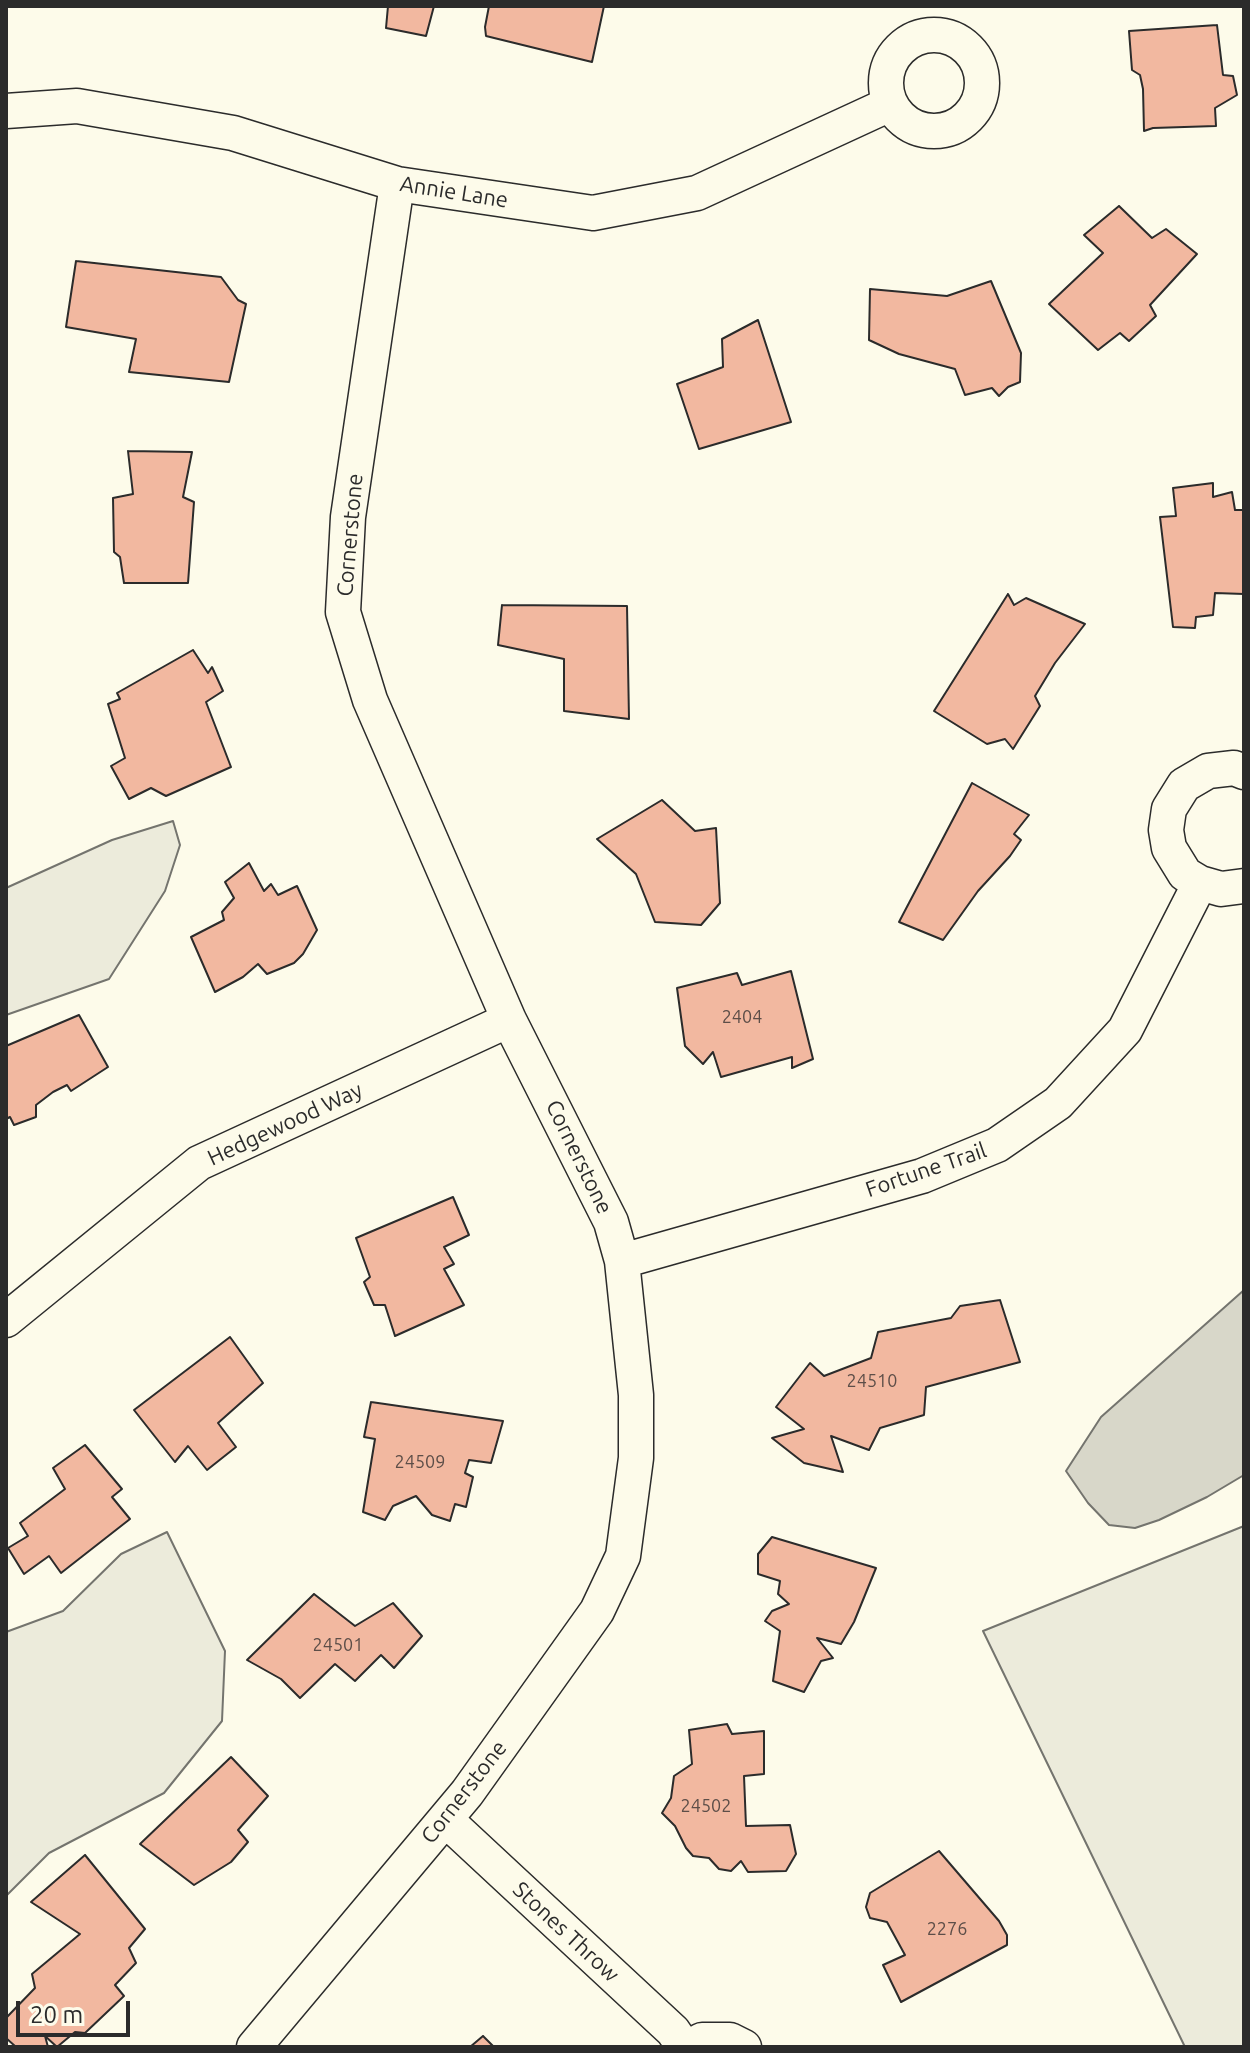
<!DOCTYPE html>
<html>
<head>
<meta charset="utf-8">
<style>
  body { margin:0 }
  #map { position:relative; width:1250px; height:2053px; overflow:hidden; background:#fdfbea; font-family:Ubuntu,sans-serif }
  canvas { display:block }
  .frame { position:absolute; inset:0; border:8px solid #2b2b2b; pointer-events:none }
  .scale { position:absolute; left:16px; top:2001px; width:114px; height:36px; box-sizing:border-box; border:4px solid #2b2b2b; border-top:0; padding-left:10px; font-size:24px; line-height:28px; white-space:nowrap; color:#2b2b2b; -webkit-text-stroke:6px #fdfbea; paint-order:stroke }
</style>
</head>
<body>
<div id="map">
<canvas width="1250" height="2053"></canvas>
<div class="frame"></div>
<div class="scale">20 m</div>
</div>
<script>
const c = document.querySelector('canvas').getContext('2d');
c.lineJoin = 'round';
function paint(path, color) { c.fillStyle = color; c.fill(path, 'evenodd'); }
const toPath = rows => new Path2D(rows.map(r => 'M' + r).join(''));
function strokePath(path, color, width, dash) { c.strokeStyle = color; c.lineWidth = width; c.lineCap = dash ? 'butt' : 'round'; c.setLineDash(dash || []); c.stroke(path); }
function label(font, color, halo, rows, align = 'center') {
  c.font = font + ' Ubuntu,sans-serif'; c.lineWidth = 6; c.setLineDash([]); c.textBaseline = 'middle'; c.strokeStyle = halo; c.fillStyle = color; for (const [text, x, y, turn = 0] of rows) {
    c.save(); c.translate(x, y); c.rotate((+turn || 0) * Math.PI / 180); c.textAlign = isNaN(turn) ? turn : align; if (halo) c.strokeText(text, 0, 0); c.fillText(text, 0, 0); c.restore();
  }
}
const green = toPath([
  [173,821,180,845,165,891,109,979,6,1015,6,888,112,840,173,821],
  [1244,1526,1244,2047,1185,2047,983,1631,1244,1526],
  [167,1532,225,1651,222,1721,164,1793,49,1853,6,1896,6,1632,63,1611,121,1554,167,1532]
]);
const water = toPath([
  [1244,1290,1244,1475,1207,1497,1159,1520,1135,1528,1109,1525,1088,1503,1066,1471,1101,1417,1244,1290]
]);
const building = toPath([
  [388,6,434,6,426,36,386,28,388,6],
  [489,6,604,6,592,62,486,36,485,27,489,6],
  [1217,25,1223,75,1233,76,1237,95,1215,108,1216,126,1153,128,1144,131,1143,89,1140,75,1132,70,1129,31,1217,25],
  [1119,206,1152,238,1166,229,1197,254,1150,305,1156,316,1129,341,1120,333,1098,350,1049,304,1103,253,1084,235,1119,206],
  [76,261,221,277,238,300,246,304,229,382,129,372,136,339,66,327,76,261],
  [991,281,1021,353,1020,382,1008,387,999,396,992,388,965,395,955,369,899,354,869,340,870,289,947,296,991,281],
  [758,320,791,422,699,449,677,384,723,367,722,339,758,320],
  [128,451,192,452,183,497,194,502,188,583,124,583,120,557,114,552,113,498,133,494,128,451],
  [1213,483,1213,497,1232,492,1235,510,1244,510,1244,594,1215,593,1213,615,1196,617,1195,628,1173,627,1160,517,1176,516,1173,488,1213,483],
  [1008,594,1014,605,1026,598,1085,624,1055,663,1035,696,1040,706,1013,749,1005,739,987,744,934,711,1008,594],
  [502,605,627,606,629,719,564,711,564,659,498,645,502,605],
  [193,650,208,673,212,667,223,691,206,702,231,767,166,796,151,788,129,799,111,766,125,758,108,704,120,699,117,693,193,650],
  [972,783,1029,815,1014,834,1021,840,1010,856,978,891,943,940,899,922,972,783],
  [662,800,695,831,716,828,720,903,701,925,655,922,636,874,597,839,662,800],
  [249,863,264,891,271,884,278,895,297,886,317,930,303,954,294,963,267,974,258,964,243,977,215,992,191,937,224,920,222,912,234,898,225,882,249,863],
  [791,971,813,1059,792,1068,792,1057,721,1077,713,1052,703,1064,685,1046,677,988,737,973,742,985,791,971],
  [79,1015,108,1067,71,1091,67,1085,53,1092,36,1105,36,1117,14,1125,10,1117,6,1119,6,1046,79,1015],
  [453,1197,469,1235,444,1247,454,1264,444,1269,464,1305,395,1336,385,1305,374,1305,364,1282,370,1277,356,1238,453,1197],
  [1000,1300,1020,1362,926,1387,924,1415,880,1428,869,1450,831,1436,843,1472,804,1463,772,1438,804,1429,776,1407,810,1363,824,1376,871,1358,878,1332,951,1318,960,1306,1000,1300],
  [230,1337,263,1383,218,1423,236,1447,207,1470,188,1446,175,1462,134,1410,230,1337],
  [371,1402,503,1421,491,1463,469,1460,465,1473,473,1477,466,1507,455,1504,450,1521,432,1515,416,1496,393,1506,385,1520,363,1512,375,1439,364,1437,371,1402],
  [85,1445,122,1489,112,1497,130,1519,61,1573,49,1556,24,1574,8,1548,28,1536,20,1523,65,1489,53,1468,85,1445],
  [772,1537,876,1568,854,1622,841,1644,817,1638,833,1658,821,1661,804,1692,773,1681,780,1631,765,1621,772,1611,789,1604,778,1594,780,1581,758,1574,758,1554,772,1537],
  [314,1594,355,1626,393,1603,422,1636,394,1668,381,1655,355,1681,335,1664,300,1698,281,1679,247,1660,314,1594],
  [727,1724,732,1734,764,1731,764,1774,744,1776,746,1826,790,1825,796,1854,786,1871,748,1872,741,1861,731,1871,719,1869,709,1858,693,1856,686,1848,675,1826,662,1813,671,1798,674,1776,692,1764,689,1730,727,1724],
  [231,1757,268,1796,238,1830,248,1842,231,1862,194,1885,140,1844,231,1757],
  [939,1851,999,1921,1007,1935,1007,1945,901,2002,883,1965,905,1955,887,1922,870,1918,866,1907,870,1893,939,1851],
  [85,1855,145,1929,129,1948,136,1963,115,1985,124,1996,85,2033,75,2032,57,2047,45,2036,48,2047,16,2047,6,2038,6,2018,35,1988,32,1974,80,1934,31,1902,85,1855],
  [483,2036,494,2047,470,2047,483,2036]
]);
const minor = toPath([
  '886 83a48 48 0 1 1 96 0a48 48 0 1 1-96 0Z',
  [6,111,77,106,233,133,397,184,593,213,697,193,890,104],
  [1244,772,1234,768,1208,771,1184,785,1169,809,1166,830,1169,848,1185,874,1200,883,1221,889,1244,886],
  [622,1261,922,1176,997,1145,1058,1103,1125,1030,1200,883],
  [6,1320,199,1163,509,1020],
  [445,1819,673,2031,684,2047],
  [254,2047,467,1793,597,1611,623,1556,636,1458,636,1395,622,1261,611,1222,509,1020,370,700,343,612,348,517,397,184],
  [690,2047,702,2040,730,2040,744,2047]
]);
const numberNames = [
  ["2404",742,1017],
  ["24510",872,1381],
  ["24509",420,1462],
  ["24501",338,1645],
  ["24502",706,1806],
  ["2276",947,1929]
];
const streetNames = [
  ["Annie Lane",454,192,9],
  ["Cornerstone",350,535,-85],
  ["Hedgewood Way",285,1124,-25],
  ["Cornerstone",579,1157,64],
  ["Fortune Trail",926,1170,-19],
  ["Cornerstone",464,1792,-52],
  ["Stones Throw",566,1932,43]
];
paint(green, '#ecebdb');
strokePath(green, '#74746e', 2);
paint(water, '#d8d7c9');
strokePath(water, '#74746e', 2);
paint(building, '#f2b8a0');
strokePath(building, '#2b2b2b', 2);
strokePath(minor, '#2b2b2b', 37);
strokePath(minor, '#fdfbea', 34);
label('18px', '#5d4e48', null, numberNames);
label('22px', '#2b2b2b', '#fdfbea', streetNames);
</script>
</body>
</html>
